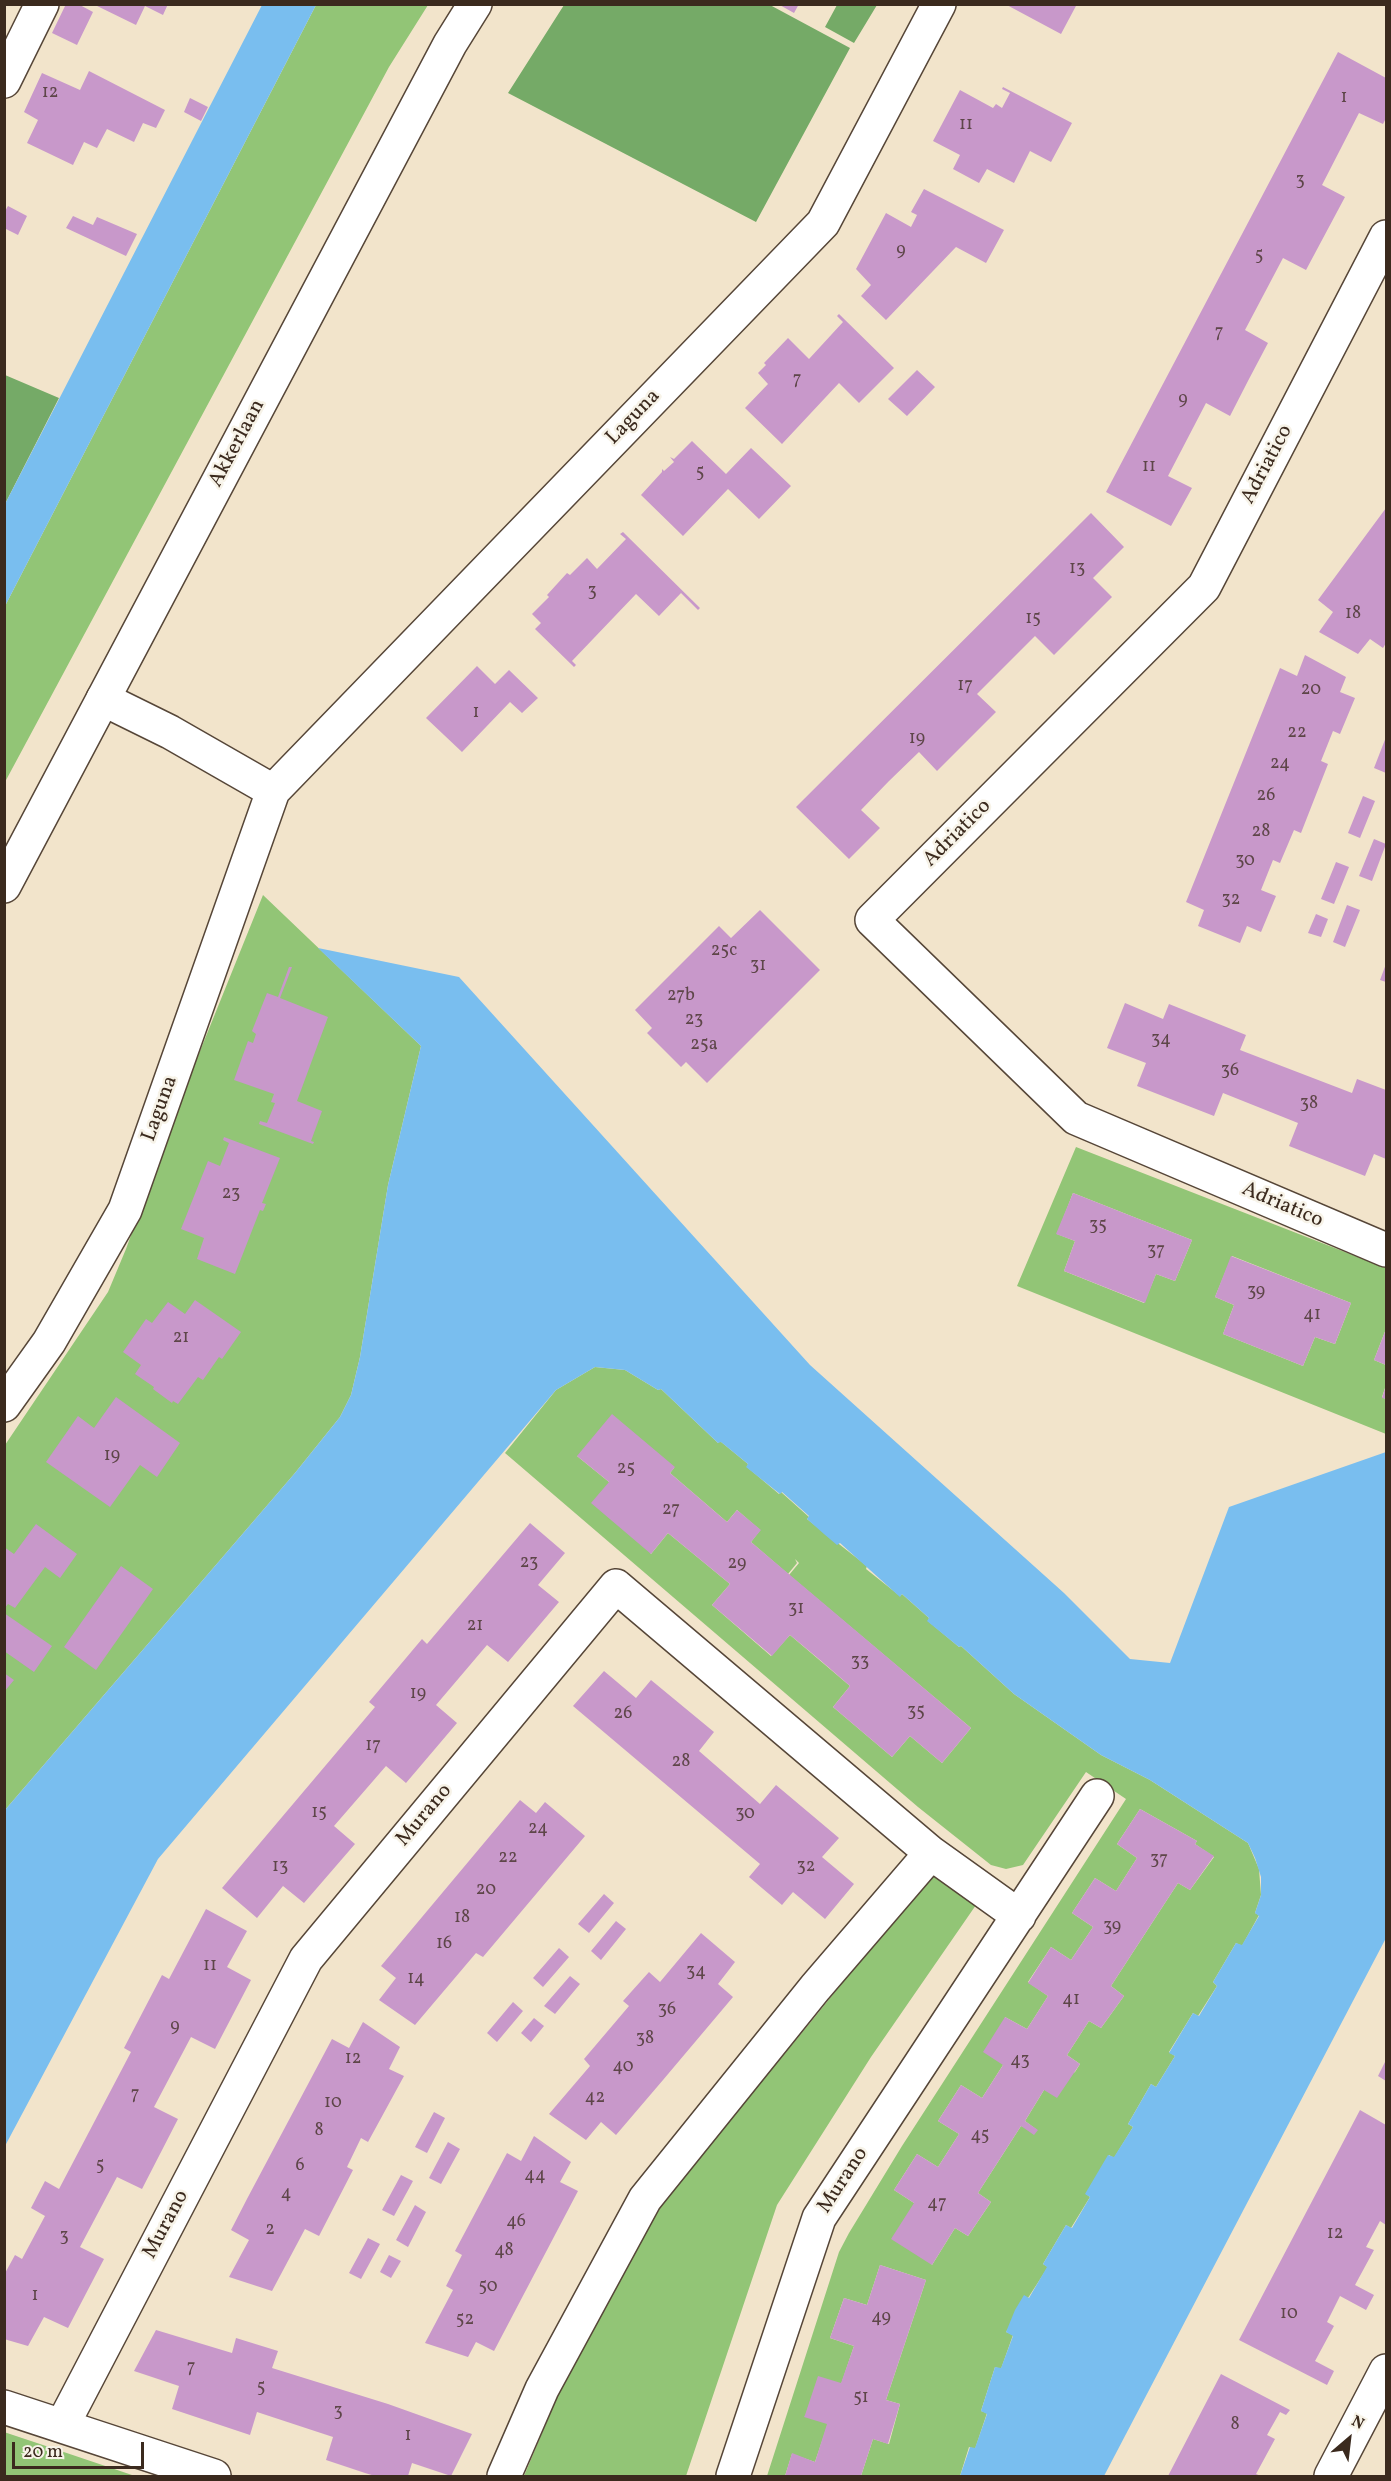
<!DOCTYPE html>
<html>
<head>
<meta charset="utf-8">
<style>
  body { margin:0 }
  #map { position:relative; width:1391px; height:2481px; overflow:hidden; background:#f2e4cb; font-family:Vollkorn,serif }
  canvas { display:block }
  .frame { position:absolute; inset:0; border:6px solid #3b2a1e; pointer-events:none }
  .north { position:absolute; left:1319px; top:2409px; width:60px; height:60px; -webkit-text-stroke:4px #f7f3e8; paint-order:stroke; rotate:28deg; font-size:16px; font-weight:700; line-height:24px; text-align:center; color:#3b2a1e }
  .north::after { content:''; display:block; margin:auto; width:21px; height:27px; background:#3b2a1e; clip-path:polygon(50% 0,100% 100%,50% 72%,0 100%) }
  .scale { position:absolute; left:12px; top:2442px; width:132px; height:27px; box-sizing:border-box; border:3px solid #3b2a1e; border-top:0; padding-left:8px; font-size:18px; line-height:21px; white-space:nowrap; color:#3b2a1e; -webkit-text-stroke:4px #f7f3e8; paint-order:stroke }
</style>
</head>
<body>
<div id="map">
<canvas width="1391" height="2481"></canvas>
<div class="frame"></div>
<div class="north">N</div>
<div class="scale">20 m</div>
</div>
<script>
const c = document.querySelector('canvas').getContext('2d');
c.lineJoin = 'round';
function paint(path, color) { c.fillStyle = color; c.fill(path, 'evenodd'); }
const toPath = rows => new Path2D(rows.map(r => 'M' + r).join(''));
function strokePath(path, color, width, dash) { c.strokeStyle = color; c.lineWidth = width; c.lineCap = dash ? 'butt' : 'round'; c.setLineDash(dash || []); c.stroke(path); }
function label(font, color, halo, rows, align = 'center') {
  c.font = font + ' Vollkorn,serif'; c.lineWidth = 5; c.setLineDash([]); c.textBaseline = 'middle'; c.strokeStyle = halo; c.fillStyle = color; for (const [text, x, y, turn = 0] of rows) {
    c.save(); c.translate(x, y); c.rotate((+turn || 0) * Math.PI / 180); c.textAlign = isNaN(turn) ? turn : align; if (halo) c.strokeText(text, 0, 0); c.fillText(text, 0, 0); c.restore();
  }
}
const green = toPath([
  [316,5,428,5,389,67,5,782,5,606],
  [263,895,421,1046,388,1185,360,1357,351,1395,340,1417,295,1473,5,1810,5,1445,108,1292,126,1249,177,1108],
  [1076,1147,1386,1268,1386,1329,1374,1360,1386,1365,1386,1385,1382,1397,1386,1399,1386,1434,1017,1286],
  [1073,1193,1192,1240,1175,1281,1156,1274,1144,1303,1064,1271,1075,1241,1057,1234],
  [1232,1256,1351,1303,1335,1344,1315,1337,1303,1366,1223,1334,1234,1305,1215,1297],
  [595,1367,625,1370,658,1390,661,1389,718,1443,720,1441,748,1464,747,1467,779,1494,781,1492,809,1517,807,1519,867,1566,866,1569,900,1596,902,1594,929,1618,928,1621,959,1647,961,1646,1014,1694,1101,1755,1150,1780,1248,1843,1259,1869,1261,1895,1255,1913,1259,1915,1242,1946,1236,1943,1213,1982,1217,1986,1198,2016,1193,2013,1169,2052,1175,2056,1156,2087,1151,2084,1128,2124,1133,2127,1114,2158,1109,2155,1086,2194,1090,2197,1071,2228,1066,2225,1043,2264,1048,2267,1006,2332,1013,2335,1001,2369,995,2367,981,2411,987,2413,975,2449,969,2447,960,2476,861,2476,873,2439,889,2444,900,2404,886,2400,926,2280,880,2265,867,2305,844,2298,830,2338,854,2346,815,2462,792,2454,785,2476,767,2476,839,2252,849,2233,902,2146,1126,1799,1086,1772,1023,1865,1006,1869,991,1865,918,1807,505,1453,556,1390],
  [577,1456,674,1468,670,1473,727,1522,737,1510,760,1530,751,1542,788,1574,797,1563,795,1559,799,1563,789,1575,971,1728,942,1763,910,1736,892,1757,833,1707,850,1686,790,1635,771,1656,712,1605,730,1584,668,1533,651,1554,609,1482],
  [1140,1809,1197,1841,1195,1844,1214,1857,1190,1890,1178,1883,1111,1986,1124,1996,1101,2028,1089,2021,1067,2055,1080,2064,1075,2072,1044,2090,1025,2121,1037,2130,1021,2126,978,2193,991,2202,968,2236,955,2228,932,2265,914,2203,894,2190,917,2154,938,2167,959,2134,938,2121,961,2085,982,2098,1003,2065,1005,2017,1027,2029,1048,1996,1028,1982,1051,1947,1071,1960,1093,1927,1072,1913,1095,1878,1116,1891,1137,1858,1117,1844],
  [932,1871,976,1905,871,2057,777,2205,686,2476,524,2476,558,2395,659,2206,814,2018],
  [4,2432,37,2443,135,2476,5,2476]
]);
const forest = toPath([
  [564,5,770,5,850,48,756,222,508,93],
  [837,5,877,5,854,43,825,27],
  [5,375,59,398,5,504]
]);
const water = toPath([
  [262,5,316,5,5,606,5,504],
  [318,948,459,977,810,1365,1064,1593,1130,1659,1170,1663,1229,1507,1386,1452,1386,1938,1104,2476,960,2476,970,2447,975,2448,987,2414,981,2411,995,2367,1001,2368,1013,2336,1006,2332,1015,2310,1024,2295,1029,2298,1047,2267,1043,2264,1066,2225,1072,2228,1090,2197,1085,2194,1108,2155,1114,2157,1133,2127,1128,2124,1151,2084,1156,2087,1175,2056,1169,2053,1193,2013,1199,2016,1217,1986,1213,1982,1236,1943,1242,1945,1259,1916,1255,1913,1261,1895,1261,1877,1255,1858,1248,1843,1150,1780,1101,1755,1014,1694,961,1646,959,1647,927,1621,929,1618,902,1594,900,1597,840,1543,837,1545,824,1534,807,1519,809,1516,782,1492,780,1494,746,1467,748,1464,721,1442,718,1443,661,1389,658,1390,625,1370,595,1367,556,1390,158,1859,5,2146,5,1810,295,1473,340,1417,351,1395,360,1357,388,1185,421,1046]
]);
const building = toPath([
  [66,4,78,4,93,12,77,45,52,33],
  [93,4,168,4,163,15,145,6,136,25],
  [778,4,799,4,794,13],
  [1005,4,1077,4,1061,34],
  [1338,52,1386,78,1386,118,1383,124,1359,113,1322,185,1345,197,1306,270,1283,258,1245,330,1268,343,1249,379,1230,416,1206,403,1168,476,1192,488,1171,526,1106,492],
  [89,71,165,110,156,128,143,123,134,142,107,129,97,148,84,142,73,165,27,143,38,120,24,112,42,73,80,90],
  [1003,87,1072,123,1051,162,1030,151,1014,183,987,169,979,183,953,169,960,155,933,141,960,90,993,108,996,104,1002,108,1010,93,1002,89],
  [190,98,208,107,201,121,184,112],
  [924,189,1004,230,986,263,956,247,886,320,861,296,871,285,856,269,886,213,911,227,917,215,911,212],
  [8,206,27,216,18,235,4,228,4,213],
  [73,216,93,225,97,217,137,234,126,256,66,228],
  [839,314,894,368,859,403,839,383,782,444,745,408,768,384,758,373,766,365,764,363,788,338,809,359,843,322,837,316],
  [917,370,935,387,907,416,888,399],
  [692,441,726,474,751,448,791,486,759,519,728,489,683,536,641,495,662,472,662,469,664,471,674,462,670,457,674,459],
  [1386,508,1386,643,1383,648,1370,639,1358,654,1319,632,1333,612,1318,600],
  [1091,513,1124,547,1093,578,1112,597,1054,655,1035,636,977,694,996,712,937,771,919,752,889,781,861,810,880,828,849,859,796,807],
  [623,532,700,608,698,610,681,593,659,616,636,594,572,661,576,665,574,667,535,629,541,623,532,614,549,597,547,595,567,573,570,575,587,558,597,569,626,539,620,534],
  [1305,655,1346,677,1340,692,1355,698,1340,734,1333,731,1321,761,1328,764,1301,833,1294,830,1280,863,1273,860,1261,890,1276,896,1261,932,1247,926,1240,943,1198,926,1204,910,1186,902,1280,668,1297,676],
  [477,666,495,684,509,670,538,698,522,713,510,702,462,752,426,718],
  [1386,737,1386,773,1374,768],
  [1363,796,1375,801,1360,838,1348,833],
  [1374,839,1386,844,1372,881,1359,876],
  [1336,862,1349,867,1334,904,1321,899],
  [1347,905,1360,910,1345,947,1333,942],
  [760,910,820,970,707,1083,686,1062,681,1067,647,1033,652,1028,635,1010,719,926,731,938],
  [1316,914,1328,919,1321,937,1308,933],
  [1386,964,1386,982,1380,980],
  [289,967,292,967,280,998,328,1017,297,1101,322,1111,311,1141,314,1142,313,1144,259,1124,260,1121,267,1123,275,1103,271,1102,274,1094,234,1080,248,1041,253,1043,256,1034,252,1031,267,993,278,997],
  [1125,1003,1163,1019,1169,1004,1246,1035,1240,1050,1352,1093,1357,1079,1386,1090,1386,1159,1374,1154,1365,1176,1289,1146,1298,1123,1223,1093,1214,1116,1137,1086,1146,1063,1107,1048],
  [224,1137,280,1158,262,1203,266,1204,263,1211,260,1210,235,1274,197,1259,204,1238,181,1229,208,1161,220,1166,229,1143,223,1140],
  [1073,1193,1192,1240,1175,1281,1156,1274,1145,1303,1064,1271,1075,1241,1056,1234],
  [1231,1256,1351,1303,1335,1344,1315,1337,1303,1366,1223,1334,1234,1305,1215,1297],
  [195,1300,241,1332,222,1359,219,1357,203,1380,198,1377,178,1404,173,1401,172,1403,153,1389,154,1387,135,1374,141,1365,123,1352,146,1319,152,1323,168,1302,185,1314],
  [1386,1329,1386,1365,1374,1360],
  [1386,1385,1386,1399,1382,1398],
  [116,1397,180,1443,157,1477,140,1465,110,1507,46,1462,78,1416,94,1428],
  [612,1414,675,1467,670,1473,727,1522,737,1510,761,1530,751,1542,971,1728,942,1763,910,1736,892,1757,833,1707,850,1686,820,1660,790,1635,772,1656,712,1605,730,1584,668,1533,651,1554,591,1503,609,1482,577,1456],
  [530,1523,565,1553,538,1585,559,1602,508,1662,487,1645,436,1705,457,1723,406,1783,386,1766,334,1826,355,1844,304,1903,283,1886,257,1918,222,1888,375,1707,369,1702,422,1639,427,1644],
  [36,1524,77,1554,60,1578,45,1567,15,1608,8,1604,4,1609,4,1547,14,1554],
  [121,1566,153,1589,96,1670,64,1647],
  [4,1613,52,1646,34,1672,4,1651],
  [604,1671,636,1698,651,1680,714,1732,699,1751,760,1804,776,1785,839,1838,822,1857,854,1884,825,1919,793,1892,782,1905,749,1877,760,1864,573,1706],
  [4,1673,14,1680,4,1692],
  [520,1800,536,1813,545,1802,585,1836,483,1957,476,1953,415,2025,379,2000,396,1978,381,1966],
  [1140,1809,1197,1841,1195,1844,1214,1856,1190,1890,1178,1883,1111,1986,1124,1996,1101,2028,1089,2021,1067,2055,1080,2064,1057,2098,1044,2090,1025,2121,1038,2130,1034,2135,1021,2126,978,2193,991,2202,968,2236,955,2228,932,2265,891,2239,914,2203,894,2190,917,2154,938,2167,959,2134,938,2121,961,2085,982,2098,1003,2065,983,2052,1005,2017,1027,2029,1048,1996,1028,1983,1051,1947,1071,1960,1093,1927,1072,1913,1095,1878,1116,1891,1137,1858,1117,1844],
  [604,1894,614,1903,589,1933,578,1924],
  [206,1909,247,1931,227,1967,251,1980,215,2049,191,2037,154,2107,178,2119,142,2189,117,2177,80,2247,104,2259,68,2328,44,2317,28,2346,4,2339,4,2275,15,2255,22,2259,45,2216,31,2208,45,2181,59,2189,131,2052,124,2048,162,1975,169,1979],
  [616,1921,626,1929,601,1960,591,1951],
  [701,1933,735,1962,718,1984,733,1997,663,2080,616,2135,601,2122,586,2140,549,2114,590,2066,584,2059,629,2006,623,2001,649,1972,660,1982],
  [559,1948,569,1957,543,1987,533,1978],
  [570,1976,580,1984,555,2014,544,2006],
  [513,2002,523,2011,497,2042,487,2033],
  [534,2018,544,2026,531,2042,521,2033],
  [363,2022,400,2047,389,2069,404,2076,368,2142,361,2138,347,2167,353,2170,319,2236,305,2229,272,2291,229,2277,249,2240,231,2230,248,2197,332,2039,349,2048],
  [1386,2060,1386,2081,1378,2076],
  [1360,2110,1386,2125,1386,2225,1380,2221,1366,2247,1374,2250,1355,2285,1374,2295,1366,2310,1340,2296,1327,2322,1334,2326,1315,2361,1334,2371,1327,2385,1239,2340],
  [434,2112,445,2118,427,2153,415,2147],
  [534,2136,571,2162,560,2182,578,2191,494,2351,476,2342,468,2357,425,2343,453,2290,446,2286,462,2255,455,2251,507,2153,521,2161],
  [448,2142,460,2149,441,2184,429,2178],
  [401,2175,413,2181,394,2216,382,2210],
  [415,2205,426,2212,408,2247,396,2240],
  [368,2238,380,2244,361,2279,349,2273],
  [389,2255,401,2261,391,2278,380,2272],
  [880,2265,926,2280,886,2400,900,2404,888,2444,873,2439,861,2476,785,2476,792,2453,815,2462,827,2424,804,2417,805,2415,818,2376,841,2383,854,2346,830,2338,844,2298,867,2305],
  [156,2330,232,2353,236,2338,278,2351,272,2368,388,2404,472,2434,451,2476,412,2463,408,2476,375,2476,365,2473,326,2460,333,2437,257,2412,250,2435,172,2409,179,2386,134,2371],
  [1221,2374,1290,2410,1286,2415,1280,2412,1267,2435,1275,2439,1256,2474,1261,2476,1168,2476]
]);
const street = toPath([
  [4,81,42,4],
  [1386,237,1204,587,872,920,1076,1118,1386,1250],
  [103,699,170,732,273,791],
  [4,1405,49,1342,125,1210,273,791,823,223,939,4],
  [4,2407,214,2476],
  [62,2426,306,1959,616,1586,931,1853,1019,1916],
  [504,2476,542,2389,645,2199,815,1988,931,1853],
  [733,2476,819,2218,1097,1796],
  [1331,2476,1386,2371]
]);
const secondary = toPath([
  [4,886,450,44,475,4]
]);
const numberNames = [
  ["12",50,94],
  ["1",1344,99],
  ["11",966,126],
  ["3",1300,182],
  ["9",901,252],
  ["5",1259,257],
  ["7",1219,334],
  ["7",797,381],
  ["9",1183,401],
  ["11",1149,468],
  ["5",700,474],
  ["13",1077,570],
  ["3",592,593],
  ["18",1353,615],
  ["15",1033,620],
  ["17",965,687],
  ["20",1311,691],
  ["1",476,714],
  ["22",1297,734],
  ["19",917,740],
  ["24",1280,765],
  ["26",1266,797],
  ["28",1261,833],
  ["30",1245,862],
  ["32",1231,901],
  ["25c",724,952],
  ["31",758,967],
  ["27b",681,997],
  ["23",694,1021],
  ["34",1161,1041],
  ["25a",704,1046],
  ["36",1230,1072],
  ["38",1309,1105],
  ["23",231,1195],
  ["35",1098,1227],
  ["37",1156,1252],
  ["39",1256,1293],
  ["41",1312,1316],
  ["21",181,1339],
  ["19",112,1457],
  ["25",626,1470],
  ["27",671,1511],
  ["23",529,1564],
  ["29",737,1565],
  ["31",796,1610],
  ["21",475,1627],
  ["33",860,1663],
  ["19",418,1695],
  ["35",916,1713],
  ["26",623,1715],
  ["17",373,1747],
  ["28",681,1763],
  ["15",319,1814],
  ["30",745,1815],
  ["24",538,1830],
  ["22",508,1859],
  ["37",1159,1861],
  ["13",280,1868],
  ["32",806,1868],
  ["20",486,1891],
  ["18",462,1919],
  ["39",1112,1928],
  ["16",444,1945],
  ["11",210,1967],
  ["34",696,1973],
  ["14",416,1980],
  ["41",1071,2001],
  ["36",667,2011],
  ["9",175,2028],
  ["38",645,2040],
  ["12",353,2060],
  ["43",1020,2062],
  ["40",623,2068],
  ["7",135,2096],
  ["42",595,2099],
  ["10",333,2104],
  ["8",319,2132],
  ["45",980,2137],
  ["5",100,2167],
  ["6",300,2167],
  ["44",535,2177],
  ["4",286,2195],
  ["47",937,2205],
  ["46",516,2223],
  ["2",270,2231],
  ["12",1335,2235],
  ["3",64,2238],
  ["48",504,2252],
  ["50",488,2288],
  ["1",35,2297],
  ["10",1289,2315],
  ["49",881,2319],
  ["52",465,2321],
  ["7",191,2369],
  ["5",261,2389],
  ["51",861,2399],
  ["3",338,2413],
  ["8",1235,2426],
  ["1",408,2437]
];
const streetNames = [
  ["Laguna",634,418,-46],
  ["Akkerlaan",238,444,-62],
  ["Adriatico",1268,465,-62],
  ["Adriatico",958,834,-45],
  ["Laguna",161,1109,-70],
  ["Adriatico",1282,1206,23],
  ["Murano",425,1816,-50],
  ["Murano",844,2181,-57],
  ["Murano",167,2225,-62]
];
paint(green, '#92c576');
paint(forest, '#75aa67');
paint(water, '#79beef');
paint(building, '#c898ca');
strokePath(street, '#564638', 36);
strokePath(secondary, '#564638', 36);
strokePath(street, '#fff', 33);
strokePath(secondary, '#fff', 33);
label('18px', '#5e4649', null, numberNames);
label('21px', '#3b2a1e', '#f7f3e8', streetNames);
</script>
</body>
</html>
